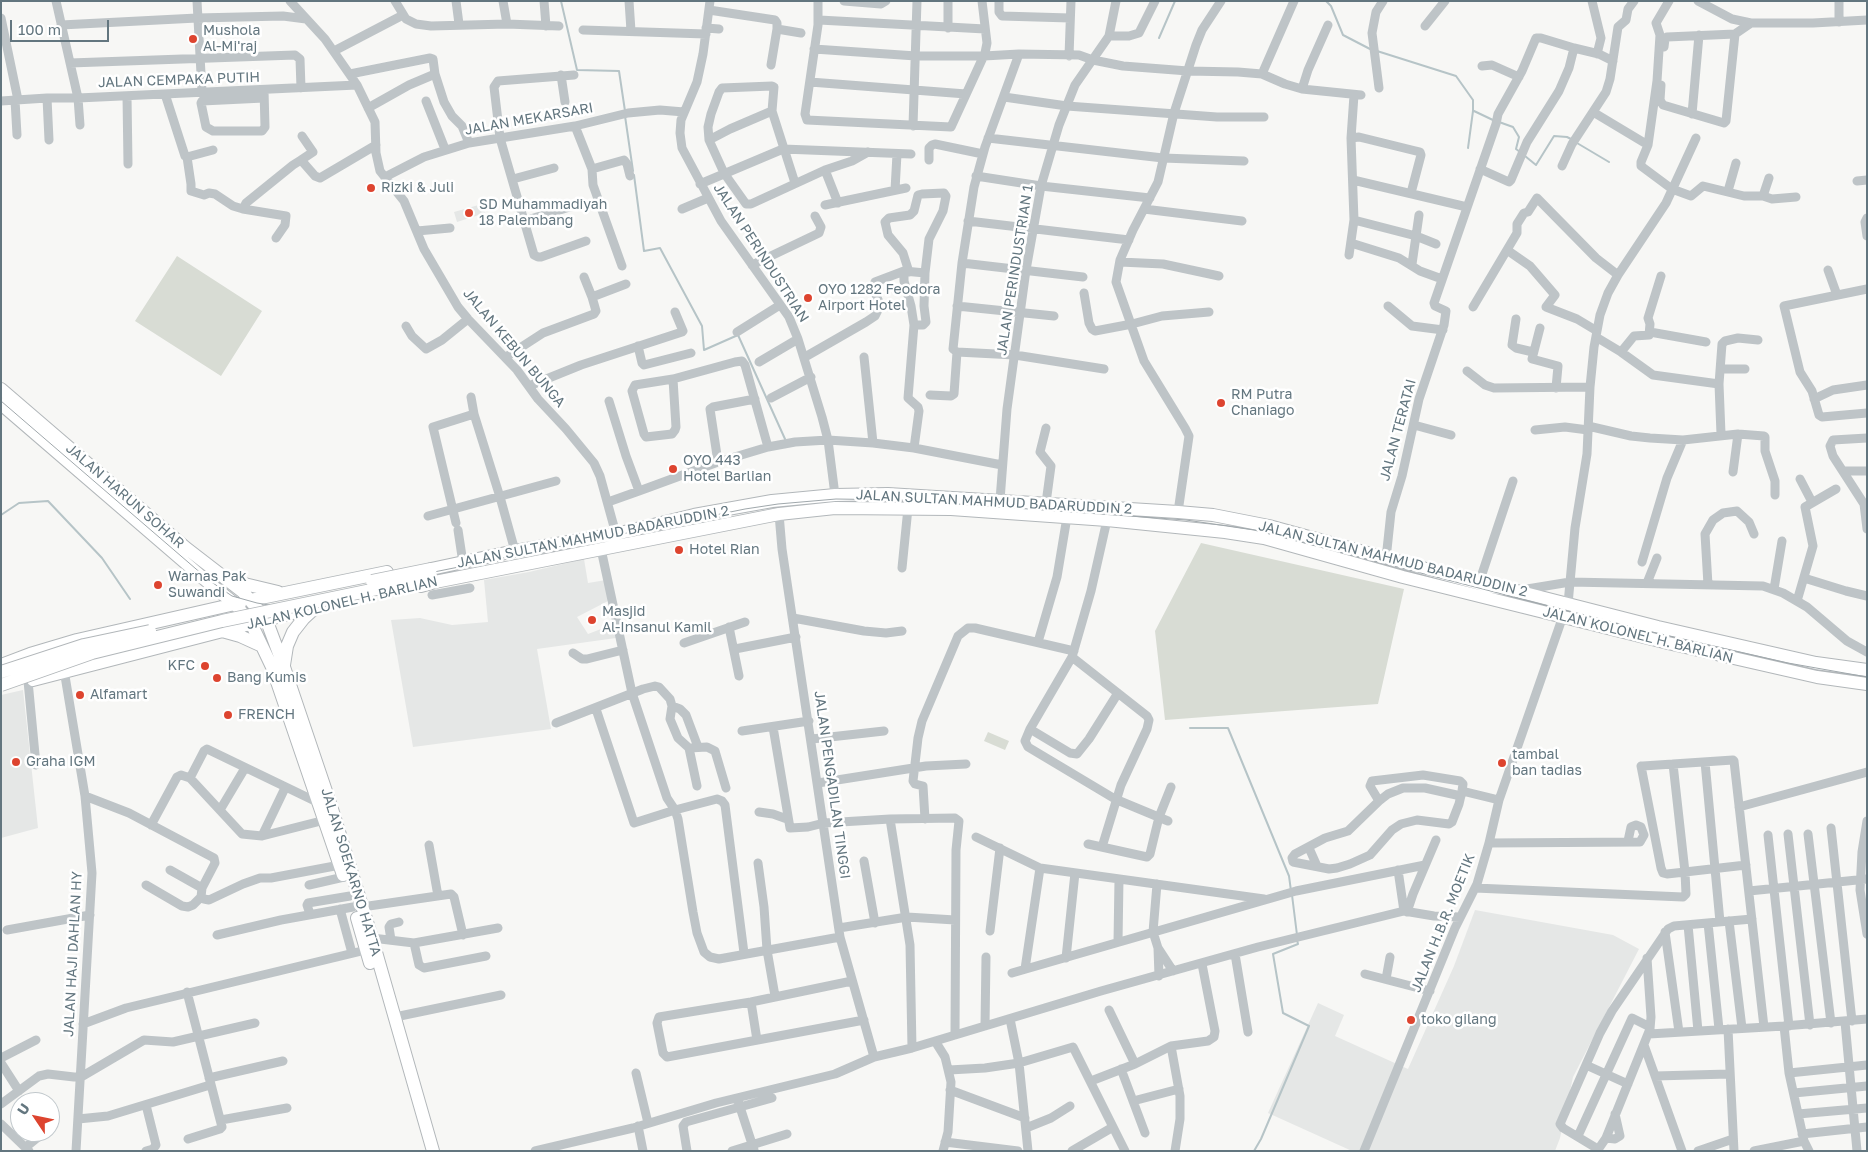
<!DOCTYPE html>
<html>
<head>
<meta charset="utf-8">
<style>
  body { margin:0 }
  #map { position:relative; width:1868px; height:1152px; overflow:hidden; background:#f7f7f5; font-family:"Golos Text",sans-serif }
  canvas { display:block }
  .frame { position:absolute; inset:0; border:2px solid #63767f; pointer-events:none }
  .north { position:absolute; left:10px; top:1092px; width:50px; height:50px; box-sizing:border-box; background:#fff; border:1px solid #c1c8cc; border-radius:50%; rotate:304deg; font-size:14px; font-weight:700; line-height:20px; text-align:center; color:#63767f }
  .north::after { content:''; display:block; margin:auto; width:18px; height:22px; background:#dd442f; clip-path:polygon(50% 0,100% 100%,50% 72%,0 100%) }
  .scale { position:absolute; left:10px; top:20px; width:99px; height:22px; box-sizing:border-box; border:2px solid #63767f; border-top:0; padding-left:6px; font-size:15px; line-height:18px; white-space:nowrap; color:#63767f; -webkit-text-stroke:4px #fff; paint-order:stroke }
</style>
</head>
<body>
<div id="map">
<canvas width="1868" height="1152"></canvas>
<div class="frame"></div>
<div class="north">U</div>
<div class="scale">100 m</div>
</div>
<script>
const c = document.querySelector('canvas').getContext('2d');
c.lineJoin = 'round';
function paint(path, color) { c.fillStyle = color; c.fill(path, 'evenodd'); }
const toPath = rows => new Path2D(rows.map(r => 'M' + r).join(''));
function strokePath(path, color, width, dash) { c.strokeStyle = color; c.lineWidth = width; c.lineCap = dash ? 'butt' : 'round'; c.setLineDash(dash || []); c.stroke(path); }
function label(font, color, halo, rows, align = 'center') {
  c.font = font + ' "Golos Text",sans-serif'; c.lineWidth = 5; c.setLineDash([]); c.textBaseline = 'middle'; c.strokeStyle = halo; c.fillStyle = color; for (const [text, x, y, turn = 0] of rows) {
    c.save(); c.translate(x, y); c.rotate((+turn || 0) * Math.PI / 180); c.textAlign = isNaN(turn) ? turn : align; if (halo) c.strokeText(text, 0, 0); c.fillText(text, 0, 0); c.restore();
  }
}
const built = toPath([
  [482,204,485,213,457,222,454,212],
  [584,559,588,583,606,580,608,601,577,617,588,634,614,624,616,638,537,649,551,729,413,747,391,620,420,618,452,625,488,622,484,580,529,572],
  [23,690,38,828,1,838,1,695],
  [1475,910,1613,935,1639,949,1573,1077,1560,1138,1555,1151,1352,1151,1268,1113,1318,1003,1344,1015,1335,1036,1408,1069,1454,966]
]);
const green = toPath([
  [177,256,262,311,221,376,135,321],
  [1201,543,1404,589,1378,704,1165,720,1155,631],
  [988,732,1009,741,1005,750,984,741]
]);
const stream = toPath([
  [561,1,577,70,619,71,625,111],
  [1326,1,1331,6,1343,35,1370,49],
  [1159,38,1175,1],
  [1377,51,1456,76,1473,100,1473,111,1468,148],
  [1474,111,1495,121],
  [625,116,633,171],
  [1499,122,1513,127,1519,137,1516,149,1520,152],
  [1577,143,1609,162],
  [1525,156,1536,165,1554,136,1567,137,1571,139],
  [634,175,644,251,660,248,702,326,704,350,738,335,785,439],
  [1,515,19,503,48,501,102,558,130,599],
  [1190,728,1228,728,1289,876,1291,891],
  [1292,895,1297,935],
  [1254,1151,1261,1139,1309,1026,1283,1013,1273,954,1298,944,1297,940]
]);
const minor = toPath([
  [56,1,78,98,80,125],
  [197,1,202,92],
  [290,1,325,39,357,85,375,122,376,153,380,171,404,201,424,249,458,307,468,319,517,370,538,399,566,429,594,463,600,476,616,534],
  [395,1,406,19,416,24,431,26,507,24,559,26],
  [456,1,459,24],
  [503,1,507,24],
  [544,1,546,26],
  [629,1,631,31],
  [710,1,703,54,697,82,681,120,680,133,682,148,721,221,789,317,798,339,822,417,828,440,835,495],
  [818,1,818,25,805,114,807,120,951,127,985,53,987,43,982,1],
  [844,1,881,4,886,1],
  [999,1,999,12,1002,16,1070,18],
  [1592,1,1601,38,1597,54],
  [1669,1,1656,23,1660,35,1657,81,1648,145,1641,162,1641,166,1672,189,1691,196,1703,186,1744,196,1763,196,1772,199,1796,197],
  [1698,1,1732,19,1751,23,1813,23,1867,20],
  [709,10,775,20,777,23,777,29,771,65],
  [1,18,18,100],
  [819,20,985,29],
  [1839,22,1839,1],
  [61,25,197,18,283,16,306,19],
  [1425,26,1445,1],
  [706,28,719,29],
  [948,28,948,1],
  [777,29,801,33],
  [583,30,706,34],
  [1109,36,1129,36,1139,33,1155,1],
  [1664,47,1665,39,1667,37,1735,34],
  [814,49,916,56,984,56,1019,54,1079,55,1093,60,1123,66,1188,71,1238,72,1262,74,1285,84,1302,89,1361,95],
  [334,51,403,15],
  [1019,54,985,147,974,187,962,263,953,349,957,352,1015,355,1104,369],
  [1069,56,1071,1],
  [70,63,295,55,300,59,301,88],
  [1482,66,1492,65,1519,77],
  [350,74,430,58,433,59,435,74,444,102,452,116,462,126,469,143],
  [1262,74,1294,1],
  [561,75,565,102],
  [574,75,498,81,494,87,500,138,534,255,538,257,541,257,586,241],
  [810,82,966,94],
  [1661,85,1660,100,1663,105,1724,123,1726,121,1735,34,1751,23],
  [1379,88,1372,33,1376,12,1383,1],
  [1302,89,1308,70,1328,25],
  [264,90,265,127,262,131,213,131,206,127,201,103,202,101,264,98],
  [165,94,185,156,187,157,213,150],
  [127,96,128,164],
  [1004,97,1067,106,1217,117,1264,117],
  [47,98,49,140],
  [15,100,17,135],
  [1,101,47,98,78,98,357,85],
  [426,101,445,149],
  [368,108,409,85,435,74],
  [1593,112,1648,145],
  [1692,114,1699,35],
  [575,126,592,169,593,185,622,266],
  [913,126,917,1],
  [988,138,1163,158,1244,161],
  [1351,138,1354,95],
  [709,140,730,129,772,111],
  [187,157,191,184,191,191,204,195,209,193,215,194,233,206,243,209],
  [301,160,313,152,302,136],
  [929,160,929,148,932,145,935,144,983,154],
  [1562,166,1572,144,1606,92,1610,79,1618,27,1626,20,1628,9,1634,1],
  [592,169,624,160,627,164,630,176],
  [1480,169,1509,182,1511,180,1527,142,1559,91,1569,68,1574,48,1599,54,1613,61],
  [825,170,838,203],
  [976,176,1041,186,1150,198],
  [385,177,424,157,469,143,575,126,628,113,660,110,684,112],
  [513,179,554,168],
  [1353,180,1467,207],
  [1857,181,1867,180],
  [795,183,772,111,774,87,772,86,722,88,719,92,711,114,708,127,709,140,724,173,746,204,751,204,825,170,852,161,868,152],
  [700,184,783,149,911,154],
  [895,190,897,154],
  [1728,191,1736,163],
  [1763,196,1769,178],
  [825,205,906,188],
  [682,209,708,198],
  [1144,209,1242,221],
  [1867,218,1865,222,1867,236],
  [1354,220,1416,236,1436,244],
  [524,221,573,206],
  [968,221,1129,240],
  [417,231,450,228],
  [276,238,285,225,286,216,243,209,246,203,293,165,301,160,315,176,320,178,376,145],
  [1351,243,1399,258,1420,271,1442,279],
  [1507,250,1530,266,1555,295,1546,307,1577,319,1597,331],
  [1349,255,1354,220,1351,138,1359,137,1420,152,1421,155,1411,193],
  [1120,262,1163,264,1219,276],
  [962,263,1083,277],
  [1412,264,1419,215],
  [752,265,819,233,821,227,815,216],
  [1828,270,1837,295],
  [904,271,904,281,911,306,914,325,908,398,918,407,919,411,914,448],
  [909,272,903,253,888,235,885,222,889,218,910,215,914,211,918,195,922,194,944,193,946,196,943,211,929,239,925,273,924,306,926,322,923,325,914,325],
  [1867,289,1784,306,1800,372,1812,391,1819,415,1822,417,1867,413],
  [1084,293,1089,323,1092,329,1095,331,1132,324,1162,316,1209,312],
  [592,297,626,284],
  [957,306,1054,316],
  [1388,306,1412,326,1443,330],
  [1473,307,1517,233,1517,224,1524,213,1528,212,1537,198,1596,258,1618,275],
  [1516,319,1512,345,1516,348,1533,352],
  [406,326,412,336,426,349,442,340,468,319],
  [1540,328,1532,359,1558,366,1556,388],
  [737,332,780,305],
  [1650,332,1706,342],
  [1596,337,1621,352,1653,375,1719,384],
  [638,346,642,363,644,365,691,353],
  [1621,352,1634,336,1649,335,1650,324,1648,318,1661,276],
  [506,357,543,333,594,314,596,311,592,297,584,277],
  [805,357,866,322,875,316,879,308,879,302,873,288,875,282,904,271,925,273],
  [864,357,873,443,914,448,1002,465],
  [759,362,798,339],
  [1721,369,1745,369],
  [1467,371,1485,385,1494,388,1590,387],
  [673,379,676,427,675,430,672,434,646,437,644,434,632,391,635,385,673,379,735,362,742,361,745,365,768,447],
  [529,386,581,365,682,332,683,331,675,312],
  [930,395,951,396,954,394,957,352],
  [471,397,474,414,500,497,515,551],
  [771,398,811,377],
  [1814,399,1833,390,1867,385],
  [1414,425,1451,435],
  [1588,426,1631,436,1650,438,1683,440,1738,434,1764,436,1765,437,1765,451,1775,481,1775,495],
  [1046,428,1040,452,1051,466,1046,503],
  [1535,430,1565,427,1588,430],
  [1721,434,1719,384,1722,344,1725,341,1738,338,1758,340],
  [1867,438,1833,440,1830,446,1833,456,1864,504,1867,529],
  [718,462,710,409,713,407,755,399],
  [1843,471,1867,471],
  [1733,472,1738,434],
  [1800,479,1812,502],
  [639,491,718,462,768,447,795,442,828,440,873,443],
  [1000,500,1007,409,1026,270,1041,186,1059,125,1075,85,1109,36,1116,1],
  [608,502,639,491,626,456,609,401],
  [1178,512,1189,436,1185,428,1144,361,1116,282,1120,260,1133,230,1158,182,1174,113,1196,45,1202,30,1221,1],
  [779,514,782,549,840,937,874,1057],
  [428,516,556,481],
  [1107,520,1091,591,1072,657,1030,729,1025,741,1028,747,1115,799,1168,821],
  [456,523,433,427,474,414],
  [458,530,463,563],
  [601,549,632,693,667,798,675,810,678,819,693,912,697,933,704,952,710,957,719,959,840,937],
  [1386,559,1391,512,1402,476,1419,399,1444,325,1446,311,1435,306,1434,303,1496,124,1498,114,1522,71,1536,38,1541,38,1574,48],
  [1642,562,1667,478,1683,440],
  [902,568,908,508],
  [1804,578,1846,591,1867,596],
  [1479,583,1513,481],
  [1647,583,1657,558],
  [1708,585,1705,534,1713,520,1723,513,1737,511,1749,522,1754,534],
  [1774,589,1782,541],
  [1521,590,1570,582,1763,586,1783,593,1807,607,1847,641,1867,652],
  [432,595,470,588],
  [1797,601,1813,546,1805,507,1836,489],
  [1568,604,1575,528,1587,454,1590,387,1594,347,1600,315,1608,293,1618,275,1666,203,1696,138],
  [793,618,864,631,886,633,902,631],
  [729,627,739,676],
  [1038,642,1057,577,1067,517],
  [684,643,745,622],
  [735,649,796,637],
  [573,653,582,659,587,659,623,650],
  [1072,657,1147,716,1149,720,1147,729,1121,785,1102,847],
  [64,670,85,796,92,873,76,1151],
  [28,681,36,765],
  [672,706,680,709,686,715,698,747],
  [596,709,634,823,675,810,717,799,722,801,725,805,744,953],
  [556,723,643,689,655,686,659,687,670,699,672,706,670,719,678,738,689,748,707,747,715,751,726,788],
  [773,727,790,828,808,827,824,823,890,819,910,945,912,1048],
  [1030,729,1070,753,1077,754,1089,739,1118,693],
  [742,731,809,721],
  [812,739,884,731],
  [689,748,697,786],
  [1705,762,1720,922],
  [1673,764,1685,872,1667,874,1663,873,1661,868,1641,766,1643,766,1733,760,1734,761,1764,1027],
  [190,778,204,751,207,749,319,803],
  [818,783,926,766,966,764],
  [1462,791,1499,800],
  [85,796,129,813,214,858,215,863,202,888,201,897,204,899,209,900,243,884,260,878,271,878,340,865],
  [1379,801,1370,786,1372,781,1423,775,1460,781,1463,784,1462,791,1459,804,1452,822,1449,824,1417,820,1401,824,1392,830,1370,855,1350,864,1337,868,1329,869,1293,862,1292,858,1295,854,1325,838,1348,831,1379,801,1388,794,1403,788,1425,788,1461,796],
  [1739,807,1867,772],
  [220,810,245,768],
  [759,812,773,814,787,819],
  [890,819,955,818,959,821,956,850,955,1035],
  [925,819,923,786,915,784,913,781,918,738,922,721,958,636,968,628,975,628,1074,651],
  [1867,821,1862,852,1860,890,1867,934],
  [151,825,177,777,181,775,190,778,242,834,262,836,325,820],
  [1831,828,1852,1021],
  [1788,834,1810,1025],
  [1808,834,1831,1023],
  [1768,835,1789,1026],
  [262,836,285,788],
  [976,837,1040,868,1264,899],
  [1489,843,1640,842,1644,835,1641,827,1636,825,1631,827,1628,841],
  [1088,844,1147,857,1150,854,1159,817,1171,787],
  [429,845,438,896],
  [1309,848,1317,866],
  [864,861,875,923],
  [758,863,764,907,767,950,775,996],
  [170,870,202,888],
  [1398,870,1404,911],
  [1157,884,1153,932,1158,948,1159,976],
  [146,885,182,906,188,907,193,905,201,897],
  [309,885,344,877],
  [1475,888,1683,897,1686,894,1685,872,1746,865],
  [1749,891,1867,879],
  [362,907,451,894,454,897,463,935],
  [340,909,352,953],
  [309,911,307,905,308,903,350,896],
  [1407,912,1413,894,1436,840],
  [1729,921,1742,1028],
  [1708,923,1719,1029],
  [1688,925,1698,1031],
  [839,928,907,917,955,920],
  [7,930,90,915],
  [990,931,1000,848],
  [1665,932,1679,1032],
  [217,935,281,920,353,907],
  [372,938,414,943,498,928],
  [391,940,389,927,391,924,399,922],
  [1118,942,1119,879],
  [414,943,419,965,424,968,486,956],
  [1158,948,1173,971],
  [1235,954,1248,1032],
  [1066,958,1075,873],
  [1025,969,1040,868],
  [1012,973,1296,891,1425,865],
  [1365,974,1430,991],
  [1386,979,1390,957],
  [852,981,751,1002,659,1017,657,1023,663,1053,667,1057,864,1020],
  [187,992,222,1127,220,1129,188,1139],
  [751,1002,757,1040],
  [1109,1010,1135,1064],
  [395,1017,501,995],
  [1010,1019,1019,1063,1028,1151],
  [1845,1022,1857,1151],
  [83,1024,126,1008,366,950],
  [985,1026,986,957],
  [1784,1026,1789,1073,1804,1141,1809,1151],
  [1728,1029,1734,1151],
  [1649,1034,1784,1026,1867,1019],
  [935,1041,945,1057,951,1082,948,1132,943,1151],
  [1644,1045,1682,1151],
  [1171,1046,1180,1096,1180,1119,1175,1151],
  [1,1058,36,1040],
  [1,1063,19,1091],
  [1586,1065,1628,1084],
  [1121,1069,1145,1133],
  [949,1070,985,1068,1019,1063,1073,1047,1125,1151],
  [636,1073,648,1123],
  [1789,1073,1867,1065],
  [1655,1076,1729,1074],
  [209,1078,283,1061],
  [1091,1081,1135,1064,1171,1046,1208,1041,1214,1037,1215,1031,1202,964],
  [950,1090,1025,1118],
  [1794,1093,1867,1086],
  [738,1101,754,1150],
  [1133,1101,1179,1089],
  [1,1104,39,1076,48,1074,74,1077,81,1077,144,1040,173,1042,255,1023],
  [146,1105,156,1145,153,1149,146,1151],
  [1798,1114,1867,1108],
  [78,1119,108,1116,210,1085],
  [221,1120,287,1108],
  [1,1124,29,1151],
  [638,1126,643,1151],
  [1026,1128,1051,1118,1070,1106],
  [1802,1134,1867,1127],
  [1578,1136,1632,1018,1650,1027],
  [1606,1138,1615,1139,1620,1136,1615,1114],
  [945,1142,1018,1151],
  [26,1147,43,1133],
  [1598,1149,1563,1128,1560,1124,1600,1033,1612,1011,1668,929,1674,926,1752,919],
  [535,1151,633,1128,716,1103,835,1074,874,1057,912,1048,1101,991,1258,947,1404,911,1434,916,1460,917],
  [687,1151,683,1126,686,1122,772,1098],
  [732,1151,787,1134],
  [1072,1151,1113,1127],
  [1364,1151,1455,928,1477,884,1489,843,1499,800,1563,616],
  [1597,1151,1606,1138,1650,1029,1651,1017,1647,958],
  [1698,1151,1733,1139],
  [1754,1151,1804,1141]
]);
const highway = toPath([
  [1,389,186,548,243,592,266,619,284,667,332,809,372,938,433,1151],
  [1,404,210,584,235,604,251,623,272,667,343,875],
  [431,569,515,551,616,534,694,515,772,501,835,495,888,494,1178,512,1213,515,1269,526,1488,586,1517,591,1658,627,1816,663,1867,670],
  [232,581,278,592],
  [421,586,435,582,779,514,835,508,951,509,1107,520,1225,532,1264,538,1403,577,1668,643,1817,677,1867,684],
  [251,600,387,572],
  [222,631,240,636,262,646],
  [1,665,30,654,77,640,235,604,240,604],
  [284,665,287,646,293,632,304,618,317,606],
  [33,680,304,610],
  [357,918,370,963]
]);
const tram = toPath([
  [1,401,210,581,232,596,257,603,269,605,281,603,745,509,778,504,836,499,900,500,1186,520,1254,530,1626,626,1788,663,1867,677]
]);
const highwayBridge = toPath([
  [372,581,431,569],
  [1,672,84,645,150,631],
  [1,685,92,653,222,621,386,587,430,581]
]);
const markers = [
  [193,39,5,"#dd442f"],
  [371,188,5,"#dd442f"],
  [469,213,5,"#dd442f"],
  [808,298,5,"#dd442f"],
  [1221,403,5,"#dd442f"],
  [673,469,5,"#dd442f"],
  [679,550,5,"#dd442f"],
  [158,585,5,"#dd442f"],
  [592,620,5,"#dd442f"],
  [205,666,5,"#dd442f"],
  [217,678,5,"#dd442f"],
  [80,695,5,"#dd442f"],
  [228,715,5,"#dd442f"],
  [16,762,5,"#dd442f"],
  [1502,763,5,"#dd442f"],
  [1411,1020,5,"#dd442f"]
];
const poiNames = [
  ["Mushola",203,31],
  ["Al-Mi'raj",203,47],
  ["Rizki & Juli",381,188],
  ["SD Muhammadiyah",479,205],
  ["18 Palembang",479,221],
  ["OYO 1282 Feodora",818,290],
  ["Airport Hotel",818,306],
  ["RM Putra",1231,395],
  ["Chaniago",1231,411],
  ["OYO 443",683,461],
  ["Hotel Barlian",683,477],
  ["Hotel Rian",689,550],
  ["Warnas Pak",168,577],
  ["Suwandi",168,593],
  ["Masjid",602,612],
  ["Al-Insanul Kamil",602,628],
  ["KFC",195,666,"right"],
  ["Bang Kumis",227,678],
  ["Alfamart",90,695],
  ["FRENCH",238,715],
  ["tambal",1512,755],
  ["ban tadias",1512,771],
  ["Graha IGM",26,762],
  ["toko gilang",1421,1020]
];
const streetNames = [
  ["JALAN CEMPAKA PUTIH",179,80,-2],
  ["JALAN MEKARSARI",529,119,-10],
  ["JALAN PERINDUSTRIAN",761,253,57],
  ["JALAN PERINDUSTRIAN 1",1015,270,-81],
  ["JALAN KEBUN BUNGA",514,348,50],
  ["JALAN TERATAI",1398,430,-75],
  ["JALAN HARUN SOHAR",125,496,41],
  ["JALAN SULTAN MAHMUD BADARUDDIN 2",994,502,3],
  ["JALAN SULTAN MAHMUD BADARUDDIN 2",593,537,-11],
  ["JALAN SULTAN MAHMUD BADARUDDIN 2",1393,559,14],
  ["JALAN KOLONEL H. BARLIAN",342,603,-13],
  ["JALAN KOLONEL H. BARLIAN",1638,635,14],
  ["JALAN PENGADILAN TINGGI",832,785,82],
  ["JALAN SOEKARNO HATTA",351,872,73],
  ["JALAN H.B.R. MOETIK",1443,923,-68],
  ["JALAN HAJI DAHLAN HY",73,954,-87]
];
paint(built, '#e5e7e6');
paint(green, '#d8dcd4');
strokePath(stream, '#b6c4c7', 2);
strokePath(highway, '#b2b7ba', 14);
strokePath(minor, '#bec4c7', 9);
strokePath(highway, '#fff', 12);
strokePath(tram, '#a0a8ac', 1);
strokePath(highwayBridge, '#b2b7ba', 14, []);
strokePath(highwayBridge, '#fff', 12);
for (const [x, y, r, color] of markers) { const dot = new Path2D(); dot.arc(x, y, r, 0, 2 * Math.PI); c.fillStyle = color; c.fill(dot); strokePath(dot, '#fff', 2); }
label('14px', '#63767f', '#fff', poiNames, 'left');
label('14px', '#63767f', '#fff', streetNames);
</script>
</body>
</html>
